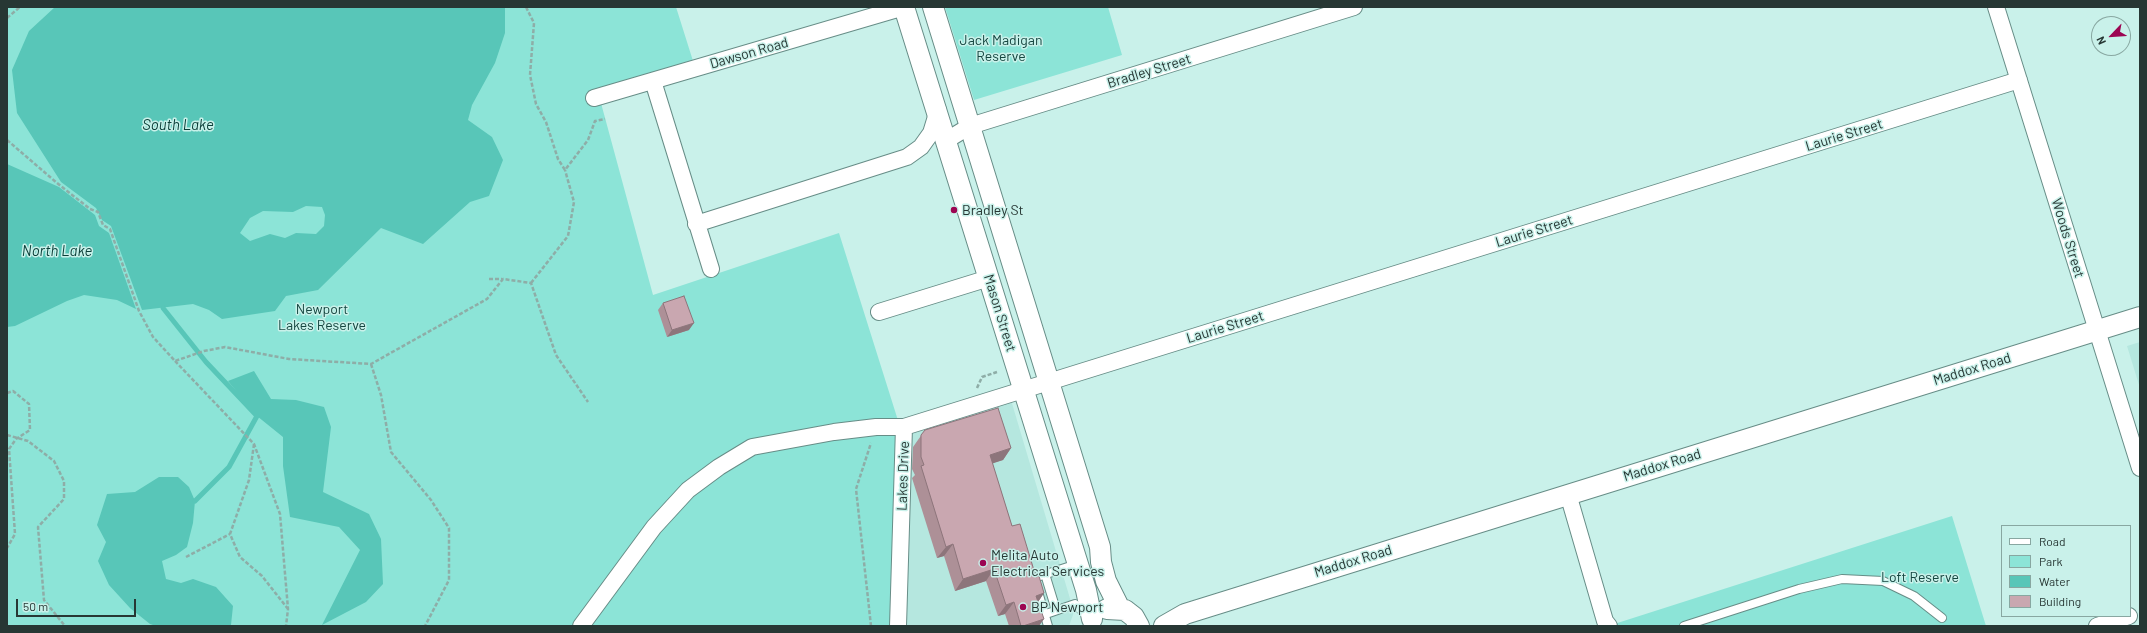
<!DOCTYPE html>
<html>
<head>
<meta charset="utf-8">
<style>
  body { margin:0 }
  #map { position:relative; width:2147px; height:633px; overflow:hidden; background:#c9f1ea; font-family:Barlow,sans-serif }
  canvas { display:block }
  .frame { position:absolute; inset:0; border:8px solid #273734; pointer-events:none }
  .legend { position:absolute; left:2001px; top:525px; width:130px; height:92px; box-sizing:border-box; background:#c9f1ea; border:1px solid #88a7a1; margin:0; padding:5px 7px; list-style:none; font-size:12px; color:#273734 }
  .legend li { display:flex; align-items:center; gap:8px; height:20px }
  .legend b { width:20px; border:1px solid #88a7a1 }
  .north { position:absolute; left:2091px; top:16px; width:40px; height:40px; box-sizing:border-box; background:#c9f1ea; border:1px solid #88a7a1; border-radius:50%; rotate:245deg; font-size:11px; font-weight:700; line-height:16px; text-align:center; color:#273734 }
  .north::after { content:''; display:block; margin:auto; width:14px; height:18px; background:#9c0552; clip-path:polygon(50% 0,100% 100%,50% 72%,0 100%) }
  .scale { position:absolute; left:16px; top:599px; width:120px; height:18px; box-sizing:border-box; border:2px solid #273734; border-top:0; padding-left:5px; font-size:12px; line-height:14px; white-space:nowrap; color:#273734; -webkit-text-stroke:3px #c9f1ea; paint-order:stroke }
</style>
</head>
<body>
<div id="map">
<canvas width="2147" height="633"></canvas>
<div class="frame"></div>
<ul class="legend">
<li><b style="height:5px;background:#fff"></b>Road</li>
<li><b style="height:11px;background:#8ce4d7"></b>Park</li>
<li><b style="height:11px;background:#58c6b8"></b>Water</li>
<li><b style="height:11px;background:#c9a7b0"></b>Building</li>
</ul>
<div class="north">N</div>
<div class="scale">50 m</div>
</div>
<script>
const c = document.querySelector('canvas').getContext('2d');
c.lineJoin = 'round';
function paint(path, color) { c.fillStyle = color; c.fill(path, 'evenodd'); }
const toPath = rows => new Path2D(rows.map(r => 'M' + r).join(''));
function strokePath(path, color, width, dash) { c.strokeStyle = color; c.lineWidth = width; c.lineCap = dash ? 'butt' : 'round'; c.setLineDash(dash || []); c.stroke(path); }
function label(font, color, halo, rows, align = 'center') {
  c.font = font + ' Barlow,sans-serif'; c.lineWidth = 3; c.setLineDash([]); c.textBaseline = 'middle'; c.strokeStyle = halo; c.fillStyle = color; for (const [text, x, y, turn = 0] of rows) {
    c.save(); c.translate(x, y); c.rotate((+turn || 0) * Math.PI / 180); c.textAlign = isNaN(turn) ? turn : align; if (halo) c.strokeText(text, 0, 0); c.fillText(text, 0, 0); c.restore();
  }
}
const built = toPath([
  [2140,342,2140,388,2127,346],
  [1011,400,1074,612,1069,626,906,626,908,433]
]);
const green = toPath([
  [7,7,676,7,693,61,598,92,653,295,839,233,901,430,891,626,7,626],
  [945,7,1108,7,1122,55,974,100],
  [1952,516,1986,626,1608,626]
]);
const water = toPath([
  [55,7,505,7,505,33,495,63,472,105,468,120,492,137,503,160,489,196,470,202,423,244,381,228,318,290,286,296,275,311,222,319,209,310,193,304,142,310,111,226,102,220,96,208,61,182,17,113,12,70,29,31],
  [306,206,322,207,325,215,324,226,316,234,296,233,285,238,270,234,250,241,240,233,250,218,263,211,293,212],
  [7,164,59,187,95,215,99,226,109,233,136,309,117,300,84,295,67,301,15,326,7,327],
  [254,371,271,399,296,400,324,407,331,427,323,492,369,514,381,539,383,584,366,602,322,625,360,550,339,527,290,517,283,466,283,437,257,416,228,381],
  [159,477,178,477,189,487,195,501,193,523,187,547,176,555,162,561,166,579,181,583,193,579,216,587,233,606,231,625,156,626,150,624,130,608,109,585,98,561,106,542,97,525,107,494,135,492]
]);
const stream = toPath([
  [163,308,206,362,257,416,229,467,195,501]
]);
const path = toPath([
  [526,7,534,23,530,75,536,104,546,122,558,159,565,170,588,140,595,121,605,119],
  [7,18,20,7],
  [7,140,57,183,90,209,98,212,103,225,110,229,139,311,153,337,175,361,204,351,225,347,289,359,371,364,487,299,503,279,531,283,556,355,588,402],
  [489,279,502,279],
  [531,283,568,236,574,202,565,170],
  [175,361,254,444,280,514,288,609,286,626],
  [371,364,381,395,391,452,431,500,449,528,449,580,425,626],
  [977,388,982,377,997,372],
  [7,393,13,391,29,404,30,430,16,439,9,449,15,534,7,548],
  [7,435,28,441,54,461,64,481,64,499,38,527,44,600,65,626],
  [254,444,249,480,230,534,240,557,262,576,288,609],
  [186,557,230,534],
  [871,626,856,489,871,443]
]);
const service = toPath([
  [1045,574,1056,610],
  [1046,614,1075,604,1087,616],
  [1048,626,1034,578,1077,564],
  [1684,626,1799,589,1842,579,1883,581,1914,596,1942,618]
]);
const minor = toPath([
  [1996,7,2140,468],
  [653,81,711,269],
  [594,98,904,7],
  [947,140,970,126,1354,7],
  [696,224,907,157,921,147,931,133,938,110],
  [879,312,989,278],
  [1568,494,1605,621,1609,626],
  [581,626,654,527,688,490,719,467,752,447,834,432,876,427,904,427],
  [898,626,904,427,2019,80],
  [2097,626,2129,616]
]);
const tertiary = toPath([
  [904,7,1086,590,1092,619],
  [933,7,1100,547,1101,562,1106,581,1120,609],
  [1107,609,1125,610,1134,617,1139,626],
  [1164,626,1185,614,2140,317]
]);
const wall = toPath([
  [663,303,689,330,667,337,658,310],
  [925,430,1011,448,1003,460,992,463,1012,526,1044,593,1038,602,1039,626,1009,626,1005,614,998,616,986,581,955,591,944,556,937,558,912,478,915,475,912,469,913,447]
]);
const shadedWall = toPath([
  [694,323,689,330,667,337,672,330],
  [1011,448,1003,460,982,467,990,455],
  [953,544,944,556,937,558,946,547],
  [994,569,986,581,955,591,963,579],
  [1044,593,1036,605,1036,596],
  [1014,602,1005,614,998,616,1006,605],
  [1044,619,1039,626,1023,626]
]);
const building = toPath([
  [684,296,694,323,672,330,663,303,684,296],
  [998,408,1011,448,990,455,1012,526,1020,524,1036,577,1039,576,1044,593,1036,596,1044,619,1023,626,1021,626,1014,602,1006,605,994,569,963,579,953,544,946,547,921,466,924,465,921,457,921,435,925,430,998,408]
]);
const markers = [
  [954,210,4,"#9c0552"],
  [983,563,4,"#9c0552"],
  [1023,607,4,"#9c0552"]
];
const parkNames = [
  ["Jack Madigan",1001,40],
  ["Reserve",1001,56],
  ["Newport",322,309],
  ["Lakes Reserve",322,325],
  ["Loft Reserve",1920,577]
];
const streetNames = [
  ["Dawson Road",749,53,-16],
  ["Bradley Street",1149,71,-17],
  ["Laurie Street",1844,135,-17],
  ["Laurie Street",1534,231,-17],
  ["Woods Street",2068,238,73],
  ["Mason Street",1000,313,73],
  ["Laurie Street",1225,327,-17],
  ["Maddox Road",1972,369,-17],
  ["Maddox Road",1662,465,-17],
  ["Lakes Drive",903,476,-88],
  ["Maddox Road",1353,561,-17]
];
const poiNames = [
  ["Bradley St",962,210],
  ["Melita Auto",991,555],
  ["Electrical Services",991,571],
  ["BP Newport",1031,607]
];
const waterNames = [
  ["South Lake",178,125],
  ["North Lake",57,251]
];
paint(built, '#b5e7df');
paint(green, '#8ce4d7');
paint(water, '#58c6b8');
strokePath(stream, '#58c6b8', 5);
strokePath(service, '#678d87', 10);
strokePath(minor, '#678d87', 18);
strokePath(tertiary, '#678d87', 22);
strokePath(path, '#8eada7', 2.5, [4, 2]);
strokePath(service, '#fff', 8);
strokePath(minor, '#fff', 16);
strokePath(tertiary, '#fff', 20);
paint(wall, '#ad9097');
paint(shadedWall, '#8d757b');
paint(building, '#c9a7b0');
strokePath(building, '#8d757b', 1);
for (const [x, y, r, color] of markers) { const dot = new Path2D(); dot.arc(x, y, r, 0, 2 * Math.PI); c.fillStyle = color; c.fill(dot); strokePath(dot, '#c9f1ea', 1.5); }
label('14px', '#154640', '#c9f1ea', parkNames);
label('14px', '#273734', '#c9f1ea', streetNames);
label('14px', '#273734', '#c9f1ea', poiNames, 'left');
label('italic 15px', '#0b3f39', '#c9f1ea', waterNames);
</script>
</body>
</html>
